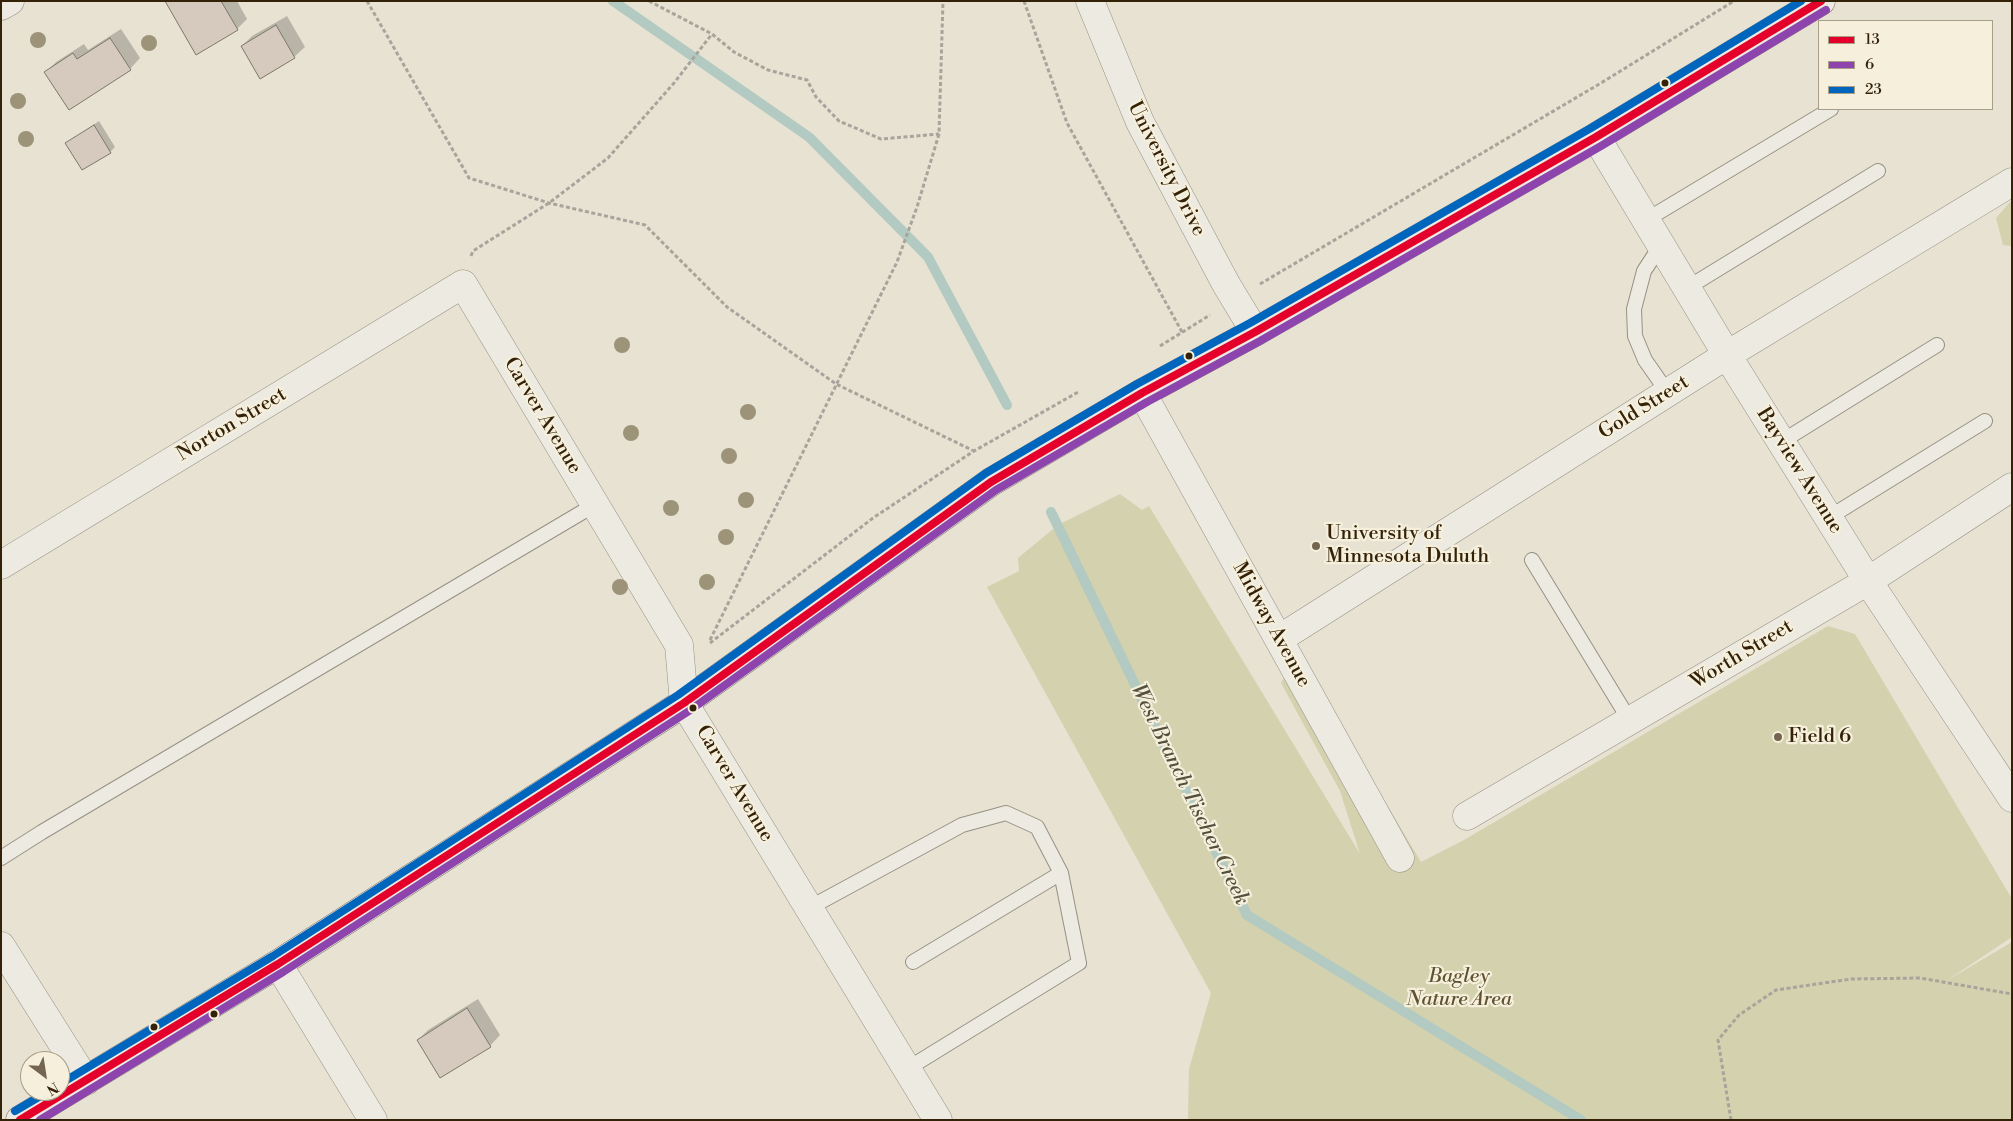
<!DOCTYPE html>
<html>
<head>
<meta charset="utf-8">
<style>
  body { margin:0 }
  #map { position:relative; width:2013px; height:1121px; overflow:hidden; background:#e7e2d2; font-family:"Libre Bodoni",serif }
  canvas { display:block }
  .frame { position:absolute; inset:0; border:2px solid #342208; pointer-events:none }
  .legend { position:absolute; left:1818px; top:20px; width:175px; height:90px; box-sizing:border-box; background:#f5efdc; border:1px solid #a89d87; margin:0; padding:6px 9px; list-style:none; font-size:15px; color:#342208 }
  .legend li { display:flex; align-items:center; gap:10px; height:25px }
  .legend b { width:25px; border:1px solid #a89d87 }
  .north { position:absolute; left:20px; top:1051px; width:50px; height:50px; box-sizing:border-box; background:#f5efdc; border:1px solid #a89d87; border-radius:50%; rotate:149deg; font-size:14px; font-weight:700; line-height:20px; text-align:center; color:#342208 }
  .north::after { content:''; display:block; margin:auto; width:18px; height:22px; background:#73654f; clip-path:polygon(50% 0,100% 100%,50% 72%,0 100%) }
</style>
</head>
<body>
<div id="map">
<canvas width="2013" height="1121"></canvas>
<div class="frame"></div>
<ul class="legend">
<li><b style="height:6px;background:#e4002b"></b>13</li>
<li><b style="height:6px;background:#8e44ad"></b>6</li>
<li><b style="height:6px;background:#0065bd"></b>23</li>
</ul>
<div class="north">N</div>
</div>
<script>
const c = document.querySelector('canvas').getContext('2d');
c.lineJoin = 'round';
function paint(path, color) { c.fillStyle = color; c.fill(path, 'evenodd'); }
const toPath = rows => new Path2D(rows.map(r => 'M' + r).join(''));
function strokePath(path, color, width, dash) { c.strokeStyle = color; c.lineWidth = width; c.lineCap = dash ? 'butt' : 'round'; c.setLineDash(dash || []); c.stroke(path); }
function label(font, color, halo, rows, align = 'center') {
  c.font = font + ' "Libre Bodoni",serif'; c.lineWidth = 4.5; c.setLineDash([]); c.textBaseline = 'middle'; c.strokeStyle = halo; c.fillStyle = color; for (const [text, x, y, turn = 0] of rows) {
    c.save(); c.translate(x, y); c.rotate((+turn || 0) * Math.PI / 180); c.textAlign = isNaN(turn) ? turn : align; if (halo) c.strokeText(text, 0, 0); c.fillText(text, 0, 0); c.restore();
  }
}
const green = toPath([
  [2012,200,2012,246,2003,245,1996,218],
  [1120,494,1142,510,1149,506,1360,854,1340,791,1281,683,1298,655,1421,862,1464,840,1828,626,1855,634,2012,899,2012,937,1946,981,2012,942,2012,1120,1188,1120,1189,1069,1211,993,987,587,1019,571,1018,558,1058,525]
]);
const shadow = toPath([
  [167,1,237,1,247,19,237,29],
  [287,16,305,47,294,57,260,77,242,46,252,36],
  [121,29,140,58,130,69,70,108,46,72,56,62,84,44,88,50],
  [99,121,115,147,110,152,67,143],
  [478,999,500,1035,490,1046,418,1040,428,1030]
]);
const stream = toPath([
  [613,1,809,137,928,257,1007,405],
  [1051,512,1247,915,1581,1120]
]);
const building = toPath([
  [165,1,221,1,238,30,196,55,165,1],
  [276,25,295,58,260,79,241,46,276,25],
  [110,38,131,70,69,110,44,72,73,53,77,59,110,38],
  [94,125,111,153,82,170,65,143,94,125],
  [467,1008,491,1047,440,1078,417,1040,467,1008]
]);
const path = toPath([
  [367,1,469,178,549,203,645,225,727,307,836,384,974,451],
  [649,1,712,34,734,52,768,70,807,80,816,97,839,121,881,139,939,134],
  [1024,1,1067,123,1182,332],
  [471,256,473,251,549,203,608,158,674,83,712,34],
  [1260,284,1601,83,1734,1],
  [1160,346,1210,315],
  [710,640,897,262,917,207,939,134,943,1],
  [710,643,873,518,974,451,1080,391],
  [1731,1120,1718,1040,1739,1015,1776,990,1851,979,1920,978,2012,994]
]);
const lane = toPath([
  [1646,220,1831,109],
  [1661,245,1644,271,1634,309,1635,336,1645,360,1668,393],
  [1687,288,1878,171],
  [1781,442,1937,345],
  [1828,518,1985,421],
  [1532,560,1630,721],
  [1,858,42,832,596,504],
  [809,908,962,825,1006,813,1037,827,1061,873,1079,963,907,1069],
  [913,962,1061,873]
]);
const street = toPath([
  [1090,1,1140,122,1226,284,1255,332],
  [1,6,10,1],
  [1596,137,1727,355,1868,581,2012,798],
  [1142,393,1400,858],
  [1,565,463,284,679,645,684,703,938,1120],
  [1279,639,1727,355,2012,182],
  [1467,816,1868,581,2012,487],
  [1,946,86,1081],
  [278,964,373,1120]
]);
const secondary = toPath([
  [20,1120,278,964,684,703,991,482,1142,393,1255,332,1596,137,1821,1]
]);
const bus1 = toPath([
  [20,1120,278,964,684,703,991,482,1142,393,1255,332,1596,137,1821,1]
]);
const bus2 = toPath([
  [40,1120,283,972,689,711,996,490,1147,402,1260,341,1601,146,1826,10]
]);
const bus3 = toPath([
  [60,1084,273,956,678,695,986,473,1137,384,1250,323,1591,128,1801,1],
  [15,1111,49,1091]
]);
const trees = [
  [38,40],
  [149,43],
  [18,101],
  [26,139],
  [622,345],
  [748,412],
  [631,433],
  [729,456],
  [746,500],
  [671,508],
  [726,537],
  [707,582],
  [620,587]
];
const markers = [
  [1665,83,4.5,"#342208"],
  [1189,356,4.5,"#342208"],
  [1316,546,5,"#73654f"],
  [693,708,4.5,"#342208"],
  [1778,737,5,"#73654f"],
  [214,1014,4.5,"#342208"],
  [154,1027,4.5,"#342208"]
];
const streetNames = [
  ["University Drive",1166,169,63],
  ["Gold Street",1644,408,-32],
  ["Carver Avenue",542,416,59],
  ["Norton Street",232,425,-31],
  ["Bayview Avenue",1799,471,58],
  ["Midway Avenue",1271,625,61],
  ["Worth Street",1742,655,-31],
  ["Carver Avenue",734,784,59]
];
const poiNames = [
  ["University of",1326,534],
  ["Minnesota Duluth",1326,557],
  ["Field 6",1788,737]
];
const parkNames = [
  ["Bagley",1459,977],
  ["Nature Area",1459,1000]
];
const waterNames = [
  ["West Branch Tischer Creek",1189,795,64]
];
paint(green, '#d3d1ae');
paint(shadow, '#0003');
strokePath(stream, '#b2cac1', 10);
paint(building, '#d5cabd');
strokePath(building, '#7d776b', 1);
strokePath(lane, '#979185', 16);
strokePath(street, '#979185', 29);
strokePath(secondary, '#7d776b', 29);
strokePath(path, '#a8a49c', 3, [4, 2.5]);
strokePath(lane, '#eceae1', 14);
strokePath(street, '#eceae1', 28);
strokePath(secondary, '#eceae1', 28);
strokePath(bus1, '#e4002b', 8);
strokePath(bus2, '#8e44ad', 8);
strokePath(bus3, '#0065bd', 8);
c.fillStyle = '#9c9379';
for (const [x, y] of trees) { c.beginPath(); c.arc(x, y, 8, 0, 2 * Math.PI); c.fill(); }
for (const [x, y, r, color] of markers) { const dot = new Path2D(); dot.arc(x, y, r, 0, 2 * Math.PI); c.fillStyle = color; c.fill(dot); strokePath(dot, '#f5efdc', 2); }
label('20px', '#342208', '#f5efdc', streetNames);
label('20px', '#342208', '#f5efdc', poiNames, 'left');
label('italic 20px', '#5f5231', '#f5efdc', parkNames);
label('italic 21px', '#53513d', '#f5efdc', waterNames);
</script>
</body>
</html>
